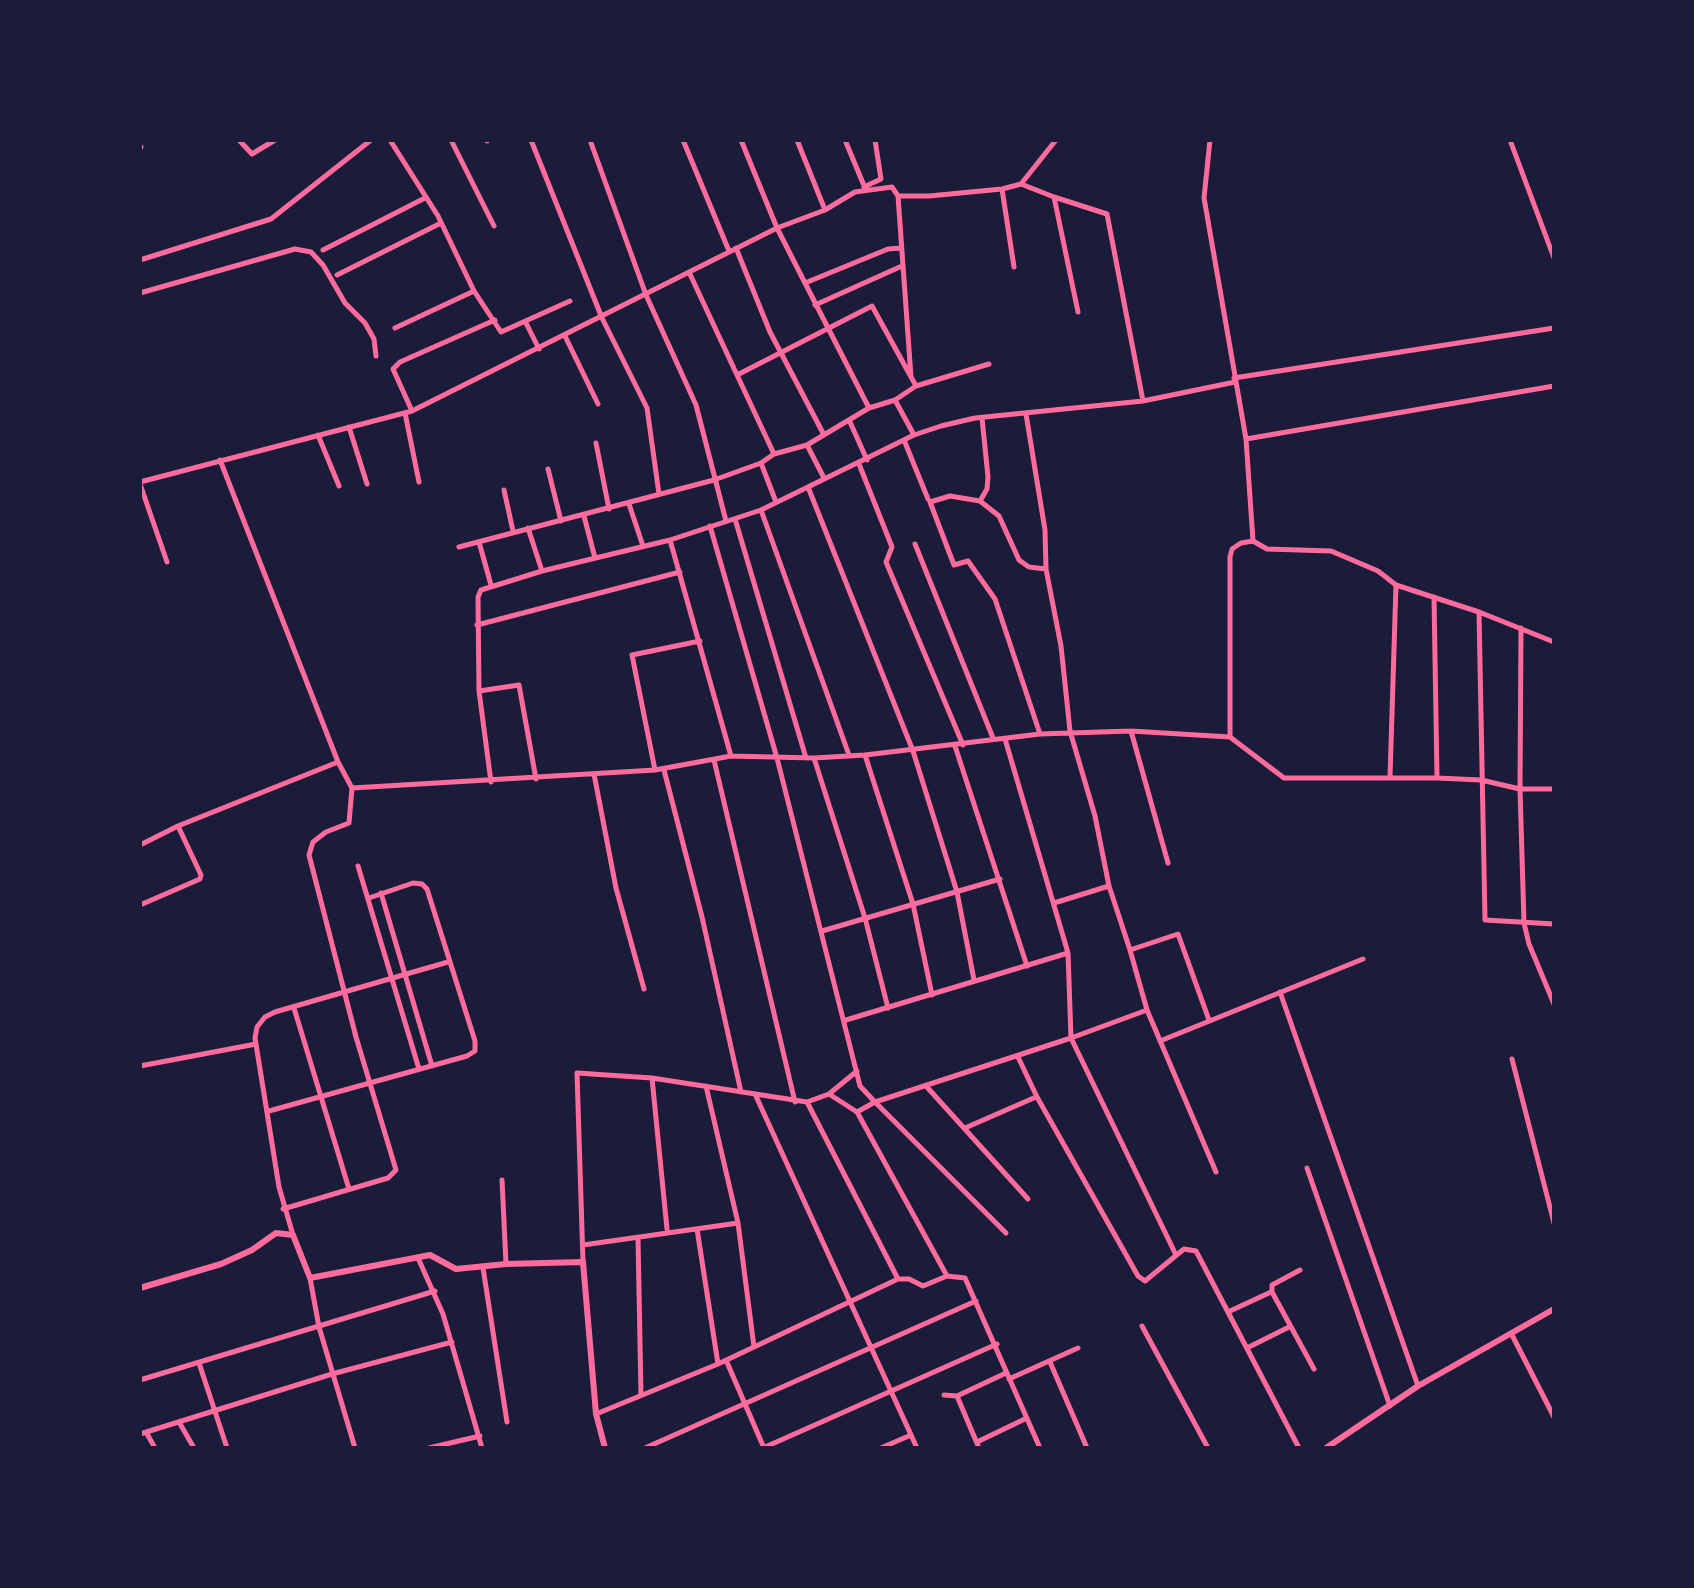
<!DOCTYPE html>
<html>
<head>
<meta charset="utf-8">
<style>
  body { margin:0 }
  #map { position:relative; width:1694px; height:1588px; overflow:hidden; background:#1b1b3a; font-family:"Asap Condensed",sans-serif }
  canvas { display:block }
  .frame { position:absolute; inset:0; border:142px solid #1b1b3a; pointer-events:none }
</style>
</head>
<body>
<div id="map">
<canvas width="1694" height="1588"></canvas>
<div class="frame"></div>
</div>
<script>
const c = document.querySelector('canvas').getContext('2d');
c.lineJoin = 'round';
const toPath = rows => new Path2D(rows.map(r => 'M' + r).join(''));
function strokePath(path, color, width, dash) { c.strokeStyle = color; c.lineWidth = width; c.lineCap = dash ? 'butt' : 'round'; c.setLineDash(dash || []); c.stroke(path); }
const minor = toPath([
  [239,140,252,154,275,140],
  [390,140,438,216,474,291,501,332,570,301],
  [451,140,494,226],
  [487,140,487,141],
  [531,140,602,318,647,408,659,494],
  [590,140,646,295,696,405,726,521],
  [683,140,729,251],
  [741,140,777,228,805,283],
  [797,140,825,210],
  [845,140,865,188],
  [1210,140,1204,198,1246,439,1253,541],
  [1510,140,1554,258],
  [140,147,141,147],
  [1021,184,1054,197,1078,312],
  [864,187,881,179,875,140],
  [1002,189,1014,267],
  [898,196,911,377],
  [1054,197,1107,214,1143,401],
  [736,248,770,332,824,435],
  [323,250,425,198],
  [140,260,271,219,371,140],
  [689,272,737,375],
  [337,275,441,223],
  [140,293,295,249,311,252,323,265,345,303,365,323,374,339,376,356],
  [815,305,902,266],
  [526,323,539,349],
  [395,328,474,291],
  [565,336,598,404],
  [1234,378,1554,328],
  [895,400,914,435],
  [869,408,805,283,888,249,901,248],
  [412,411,393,369,400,362,495,320],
  [405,413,419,482],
  [1026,414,1045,530,1046,569],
  [850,422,867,460],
  [349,427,367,484],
  [318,435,339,486],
  [1246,439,1554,386],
  [904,440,928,499],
  [596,443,609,509],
  [807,445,824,478],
  [774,454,737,375,872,306,916,386],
  [220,460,338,762,352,788,655,770,731,756,814,758,865,755,1040,734,1131,731,1230,737,1284,778,1437,778,1481,780,1520,789,1554,789],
  [761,463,776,502],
  [859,464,892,547,886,562,963,745],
  [548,469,561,521],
  [140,482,412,411,777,228,825,210,855,192,892,187,898,196,929,196,1002,189,1021,184,1056,140],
  [140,484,167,562],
  [808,487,913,751,957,892,974,980],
  [504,490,513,531],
  [980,501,987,489,988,477,982,418],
  [629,504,643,546],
  [761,510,849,755],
  [584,516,595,558],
  [735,519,806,758],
  [710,526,777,758,860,1086,875,1102,1071,1038,1147,1010],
  [528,528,542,571],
  [670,540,731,756],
  [479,542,491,585],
  [915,544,993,738],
  [459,547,714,480,761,463,774,454,807,445,869,408,895,400,916,386,989,364],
  [1434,597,1437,778],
  [1479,612,1485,920,1554,924],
  [477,625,680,572],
  [1521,628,1520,789,1524,923,1529,944,1554,1004],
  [479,691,519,685,536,779],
  [1131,731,1168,863],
  [1040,734,995,599,968,561,954,565,930,502,950,496,980,501,999,516,1019,560,1029,567,1046,569,1061,646,1070,731,1095,816,1109,886,1130,950],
  [1230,736,1230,557,1232,549,1241,543,1253,541,1267,549,1331,551,1378,571,1396,585,1479,612,1554,642],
  [1005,739,1068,953,1071,1038,1176,1255],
  [955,746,1027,966],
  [865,755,913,904,932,995],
  [814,758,865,918,888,1008],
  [714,760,795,1102],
  [655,770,632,655,700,641],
  [664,770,702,917,741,1092],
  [594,774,616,888,644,989],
  [1390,777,1396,585],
  [491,782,479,691,478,597,481,590,542,571,670,540,761,510,914,435,941,426,975,418,1143,401,1235,382],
  [140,845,178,826,338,762],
  [358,866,419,1069],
  [381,893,432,1066],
  [1054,903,1109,886],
  [140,905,200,879,201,875,178,826],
  [822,931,1000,879],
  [1280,992,1418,1386],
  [294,1008,349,1189],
  [846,1020,1068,953],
  [1209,1020,1178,934,1130,950,1147,1010,1216,1172],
  [1160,1041,1363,959],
  [1018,1057,1037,1097,1138,1276,1145,1281,1184,1249,1196,1251,1299,1448],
  [1512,1059,1554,1223],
  [140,1066,256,1044],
  [652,1078,667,1229],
  [706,1086,738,1223,754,1347],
  [926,1086,1028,1199],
  [755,1094,917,1448],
  [829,1094,857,1112,947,1276],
  [269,1111,467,1056,475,1051,475,1041,427,889,422,884,413,883,369,898],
  [857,1112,875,1102,1006,1233],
  [965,1128,1036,1097],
  [1307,1168,1390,1406],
  [502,1180,506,1264],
  [283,1209,388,1178,396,1170,356,1037,309,855,313,842,326,832,349,823,352,788],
  [697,1229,718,1364],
  [293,1235,279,1187,255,1038,257,1027,265,1017,275,1012,448,962],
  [638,1238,641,1395],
  [583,1245,738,1223],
  [418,1258,443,1314,482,1448],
  [583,1262,577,1073,652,1078,807,1102],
  [483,1268,507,1422],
  [1300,1270,1272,1285,1272,1292,1314,1369],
  [310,1278,319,1327,355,1448],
  [899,1279,909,1279,923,1286,947,1276,965,1278,1040,1448],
  [1228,1312,1271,1292],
  [1142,1326,1208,1448],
  [1511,1333,1554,1417],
  [1247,1348,1289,1327],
  [726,1360,764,1448],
  [1050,1362,1087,1448],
  [199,1363,227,1448],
  [1009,1379,1078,1348],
  [140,1380,435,1291],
  [944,1395,957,1396,1006,1373],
  [957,1396,979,1448],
  [596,1414,718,1364,898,1279,807,1102,829,1094,857,1071],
  [179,1422,194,1448],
  [146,1432,155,1448],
  [140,1434,332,1374,452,1342],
  [977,1442,1027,1418],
  [429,1448,480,1436],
  [645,1448,976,1301],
  [763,1448,997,1344],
  [881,1448,911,1435]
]);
const tertiary = toPath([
  [140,1288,221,1264,252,1250,276,1233,293,1235,310,1278,430,1255,456,1269,506,1264,583,1262,596,1414,605,1448],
  [1326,1448,1418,1386,1554,1309]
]);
strokePath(minor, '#ff6b9d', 5);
strokePath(tertiary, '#ff6b9d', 6);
</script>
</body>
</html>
